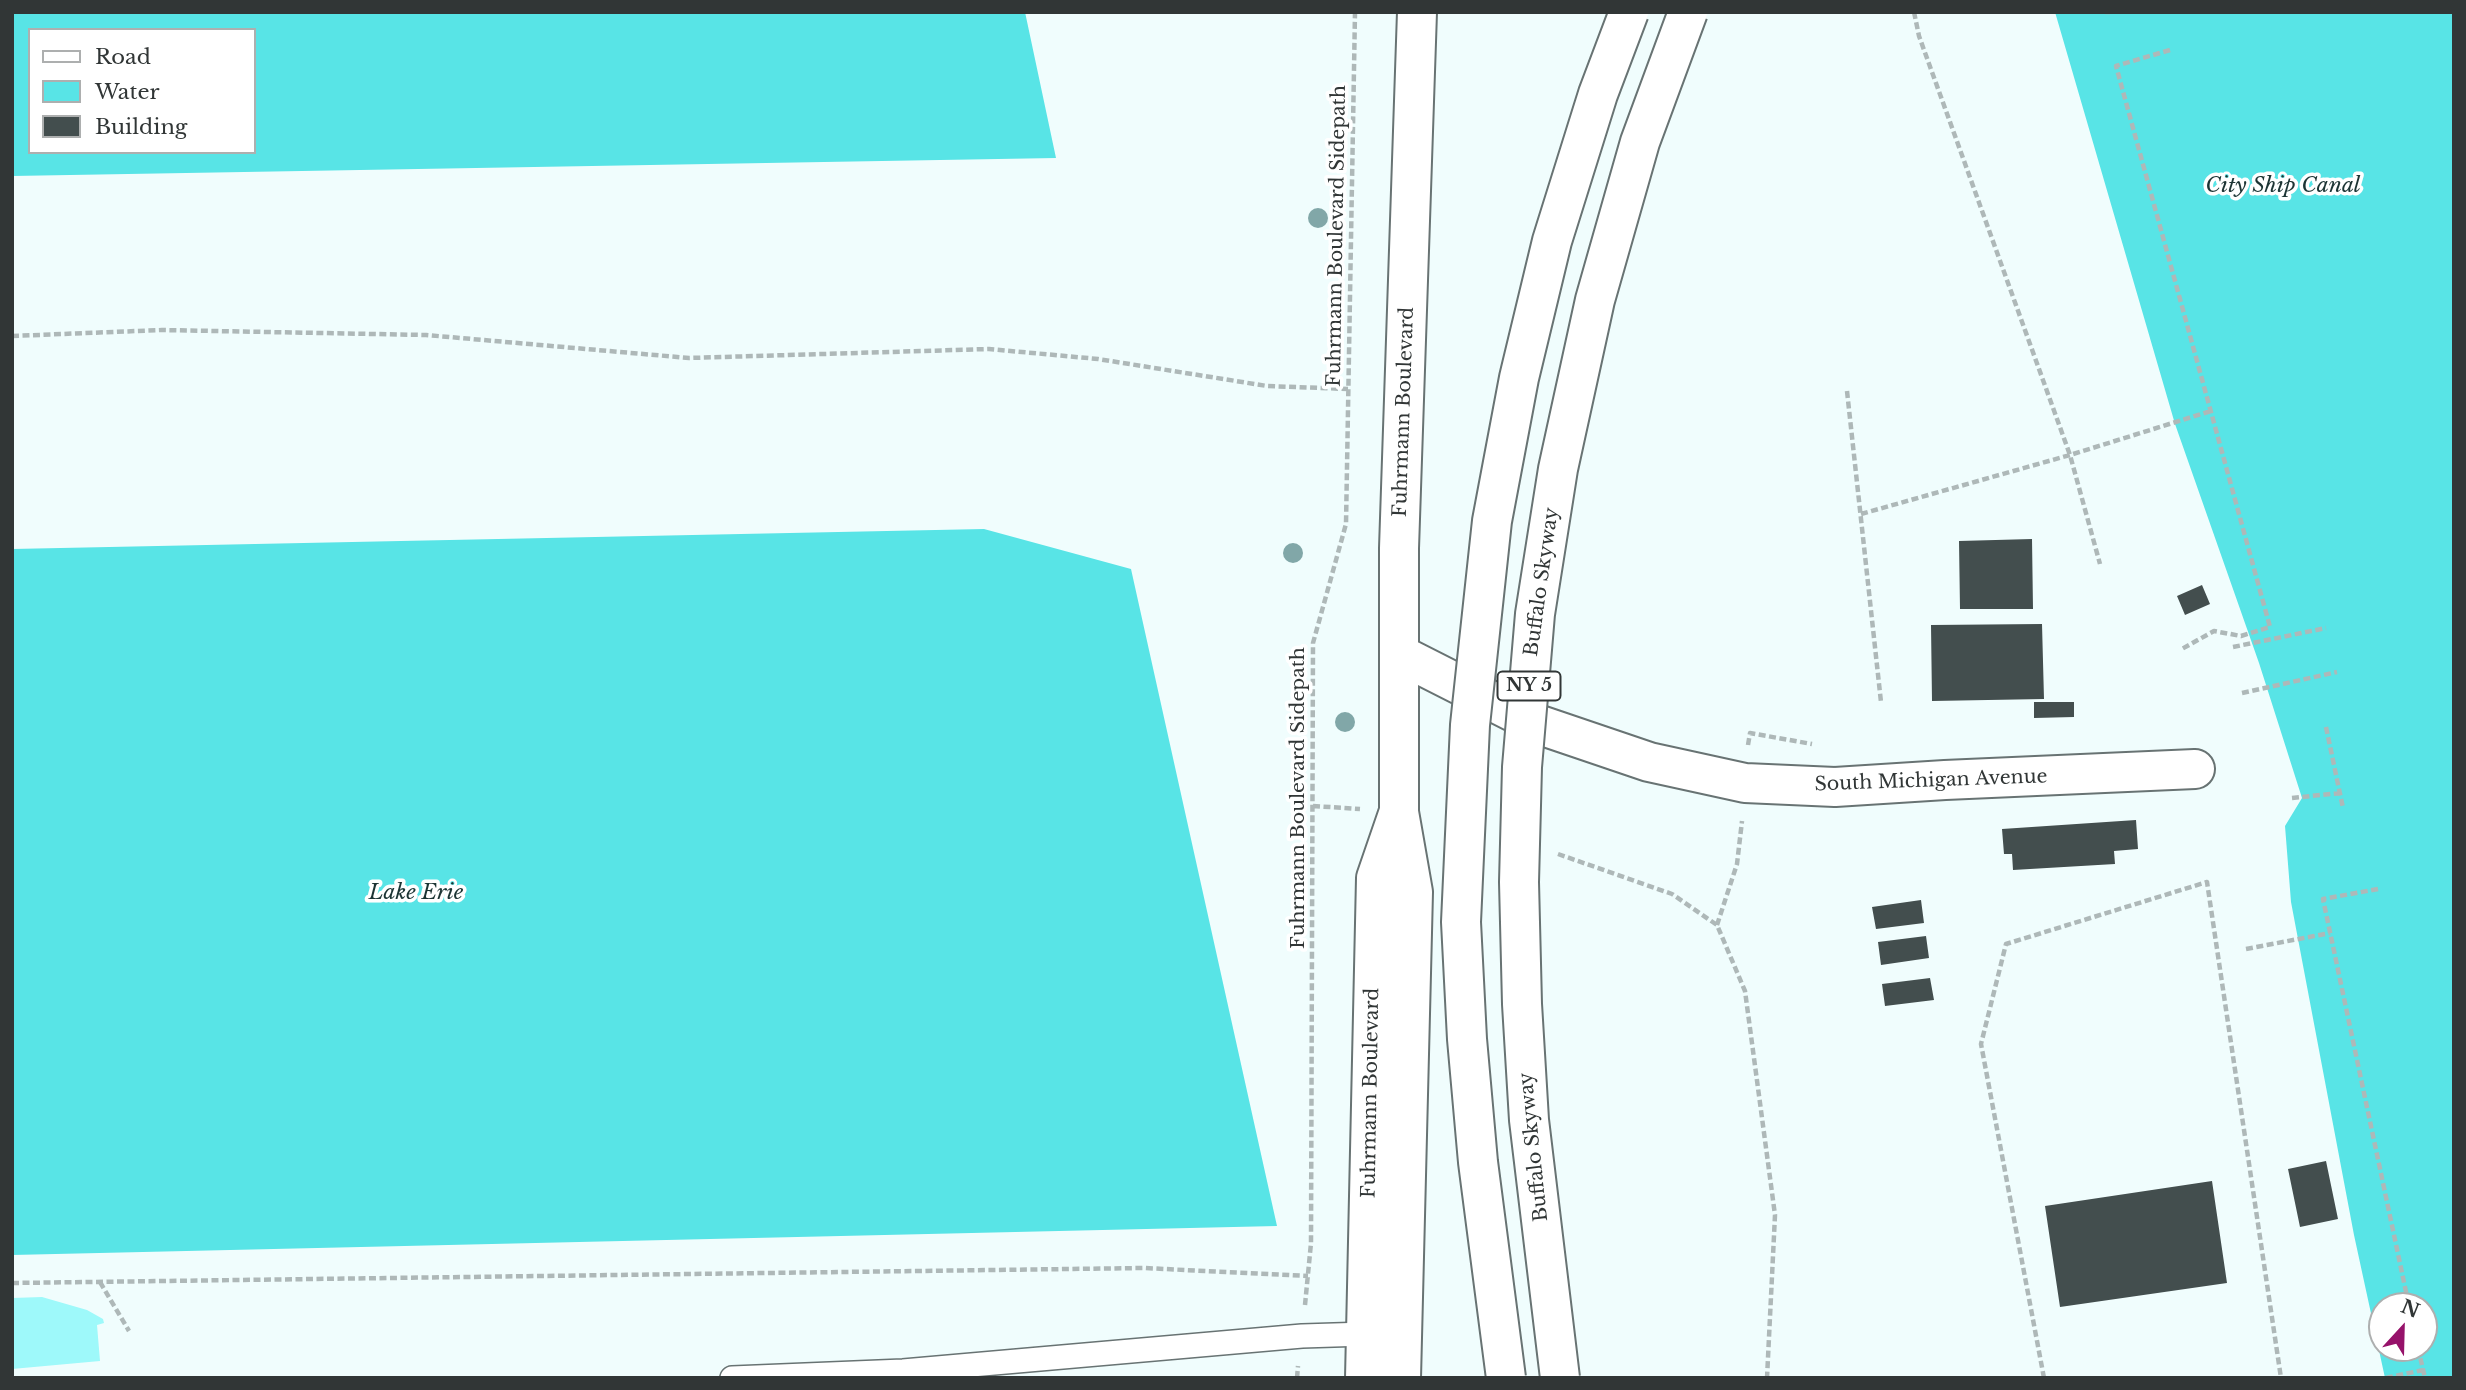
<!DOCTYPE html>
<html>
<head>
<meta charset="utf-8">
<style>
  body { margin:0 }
  #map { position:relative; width:2466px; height:1390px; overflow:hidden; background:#f0fdfd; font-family:"Libre Baskerville",serif }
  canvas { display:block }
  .frame { position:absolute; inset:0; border:14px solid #313636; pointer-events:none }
  .legend { position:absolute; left:28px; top:28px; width:228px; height:126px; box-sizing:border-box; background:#fff; border:2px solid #adafaf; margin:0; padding:9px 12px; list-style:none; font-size:21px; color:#313636 }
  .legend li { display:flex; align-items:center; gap:14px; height:35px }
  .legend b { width:35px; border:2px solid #adafaf }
  .north { position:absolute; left:2368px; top:1292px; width:70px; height:70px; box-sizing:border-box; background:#fff; border:2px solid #adafaf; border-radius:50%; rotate:22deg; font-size:19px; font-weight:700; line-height:28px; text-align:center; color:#313636 }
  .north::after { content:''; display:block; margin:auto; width:24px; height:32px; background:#96126a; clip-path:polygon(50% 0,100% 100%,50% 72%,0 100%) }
</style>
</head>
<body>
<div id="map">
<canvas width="2466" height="1390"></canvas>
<div class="frame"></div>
<ul class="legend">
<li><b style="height:9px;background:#fff"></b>Road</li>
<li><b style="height:19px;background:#58e4e6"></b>Water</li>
<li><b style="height:19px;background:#434e4e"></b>Building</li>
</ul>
<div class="north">N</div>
</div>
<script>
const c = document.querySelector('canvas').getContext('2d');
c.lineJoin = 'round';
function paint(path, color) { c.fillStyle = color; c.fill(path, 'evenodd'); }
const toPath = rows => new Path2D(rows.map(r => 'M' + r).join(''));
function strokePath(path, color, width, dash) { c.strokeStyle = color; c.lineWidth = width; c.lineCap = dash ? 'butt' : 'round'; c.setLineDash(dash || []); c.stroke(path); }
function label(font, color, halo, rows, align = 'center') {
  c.font = font + ' "Libre Baskerville",serif'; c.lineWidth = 7; c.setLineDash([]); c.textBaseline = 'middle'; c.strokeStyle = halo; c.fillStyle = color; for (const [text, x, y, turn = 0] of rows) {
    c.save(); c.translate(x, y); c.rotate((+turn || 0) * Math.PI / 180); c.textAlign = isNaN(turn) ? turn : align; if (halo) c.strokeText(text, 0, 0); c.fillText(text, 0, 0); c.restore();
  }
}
const green = toPath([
  [42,1297,87,1310,103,1319,104,1323,97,1325,100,1361,12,1369,12,1298]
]);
const water = toPath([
  [12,12,1025,12,1056,158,12,176],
  [30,30,254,30,254,152,30,152],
  [2055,12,2454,12,2454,1378,2385,1378,2354,1235,2291,902,2285,826,2302,798,2259,663,2175,424],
  [2382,1306,2424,1306,2424,1348,2382,1348],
  [984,529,1131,569,1277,1226,12,1255,12,549]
]);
const building = toPath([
  [2032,539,2033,609,1960,609,1959,541],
  [2202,585,2210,604,2185,615,2177,596],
  [2042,624,2044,699,1932,701,1931,625],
  [2034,702,2074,702,2074,717,2034,718],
  [2136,820,2138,849,2114,851,2115,864,2013,870,2012,854,2004,854,2002,829],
  [1921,900,1924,923,1876,929,1872,907],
  [1926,936,1929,958,1881,965,1878,942],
  [1930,978,1934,1000,1885,1006,1882,984],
  [2326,1161,2338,1219,2300,1227,2288,1169],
  [2212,1181,2227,1283,2060,1307,2045,1206]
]);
const path = toPath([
  [1914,12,1919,36,2070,455,2100,564],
  [2105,12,2110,12],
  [2170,50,2116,66,2270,627,2241,636,2214,631,2180,650],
  [12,336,162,330,426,335,689,358,989,349,1098,359,1267,386,1348,389],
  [1847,391,1881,702],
  [1861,514,2070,455,2211,411],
  [2233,647,2326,628],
  [2242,693,2337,672],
  [2326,727,2343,808],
  [1748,745,1750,733,1812,744],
  [2292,798,2340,793],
  [1313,806,1360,809],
  [1558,854,1672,894,1717,925,1745,991,1775,1215,1767,1378],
  [2378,889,2323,899,2409,1306],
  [1717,925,1737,864,1742,821],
  [2246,949,2330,933],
  [100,1282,129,1331],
  [12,1283,1144,1268,1308,1276],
  [1305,1305,1311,1243,1313,643,1346,524,1355,12],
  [2418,1348,2425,1378],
  [1297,1378,1298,1366],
  [2044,1378,1981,1044,2006,944,2207,882,2281,1378],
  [2386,1378,2423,1370]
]);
const service = toPath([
  [732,1378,903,1371,1302,1336,1366,1334]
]);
const minor = toPath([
  [1399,654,1537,724,1649,762,1745,783,1835,787,1945,780,2195,769],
  [1365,1378,1376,878,1398,814],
  [1401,1378,1413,892,1399,812,1399,548,1417,12]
]);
const motorwayBridge = toPath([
  [1506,1378,1478,1162,1467,1039,1461,922,1470,725,1492,521,1519,378,1552,241,1598,94,1629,12],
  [1560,1378,1529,1120,1522,1004,1519,882,1522,767,1535,614,1558,469,1595,300,1640,142,1688,12]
]);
const trees = [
  [1318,218],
  [1293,553],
  [1345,722]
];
const shields = [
  [1529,686,63]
];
const shieldNames = [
  ["NY 5",1529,686]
];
const streetNames = [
  ["Fuhrmann Boulevard Sidepath",1337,236,-89],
  ["Fuhrmann Boulevard",1404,412,-88],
  ["Buffalo Skyway",1542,582,-82],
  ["South Michigan Avenue",1931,781,-2],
  ["Fuhrmann Boulevard Sidepath",1299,798,-90],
  ["Fuhrmann Boulevard",1371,1093,-89],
  ["Buffalo Skyway",1534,1147,-96]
];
const waterNames = [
  ["City Ship Canal",2283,186],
  ["Lake Erie",416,893]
];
paint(green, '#9ef9fa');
paint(water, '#58e4e6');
paint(building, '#434e4e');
strokePath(service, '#687373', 26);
strokePath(minor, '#687373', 42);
strokePath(path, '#aeb8b8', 4.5, [7, 3.5]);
strokePath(service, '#fff', 23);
strokePath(minor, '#fff', 38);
strokePath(motorwayBridge, '#687373', 42, []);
strokePath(motorwayBridge, '#fff', 38);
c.fillStyle = '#81a7a8';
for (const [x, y] of trees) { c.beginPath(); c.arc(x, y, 10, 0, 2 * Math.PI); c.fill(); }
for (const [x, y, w] of shields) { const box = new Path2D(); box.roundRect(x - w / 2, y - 14.5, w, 29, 5); c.fillStyle = '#fff'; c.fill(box); strokePath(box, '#313636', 2); }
label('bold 18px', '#313636', null, shieldNames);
label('19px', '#313636', '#fff', streetNames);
label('italic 21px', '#1c3434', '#fff', waterNames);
</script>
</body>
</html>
